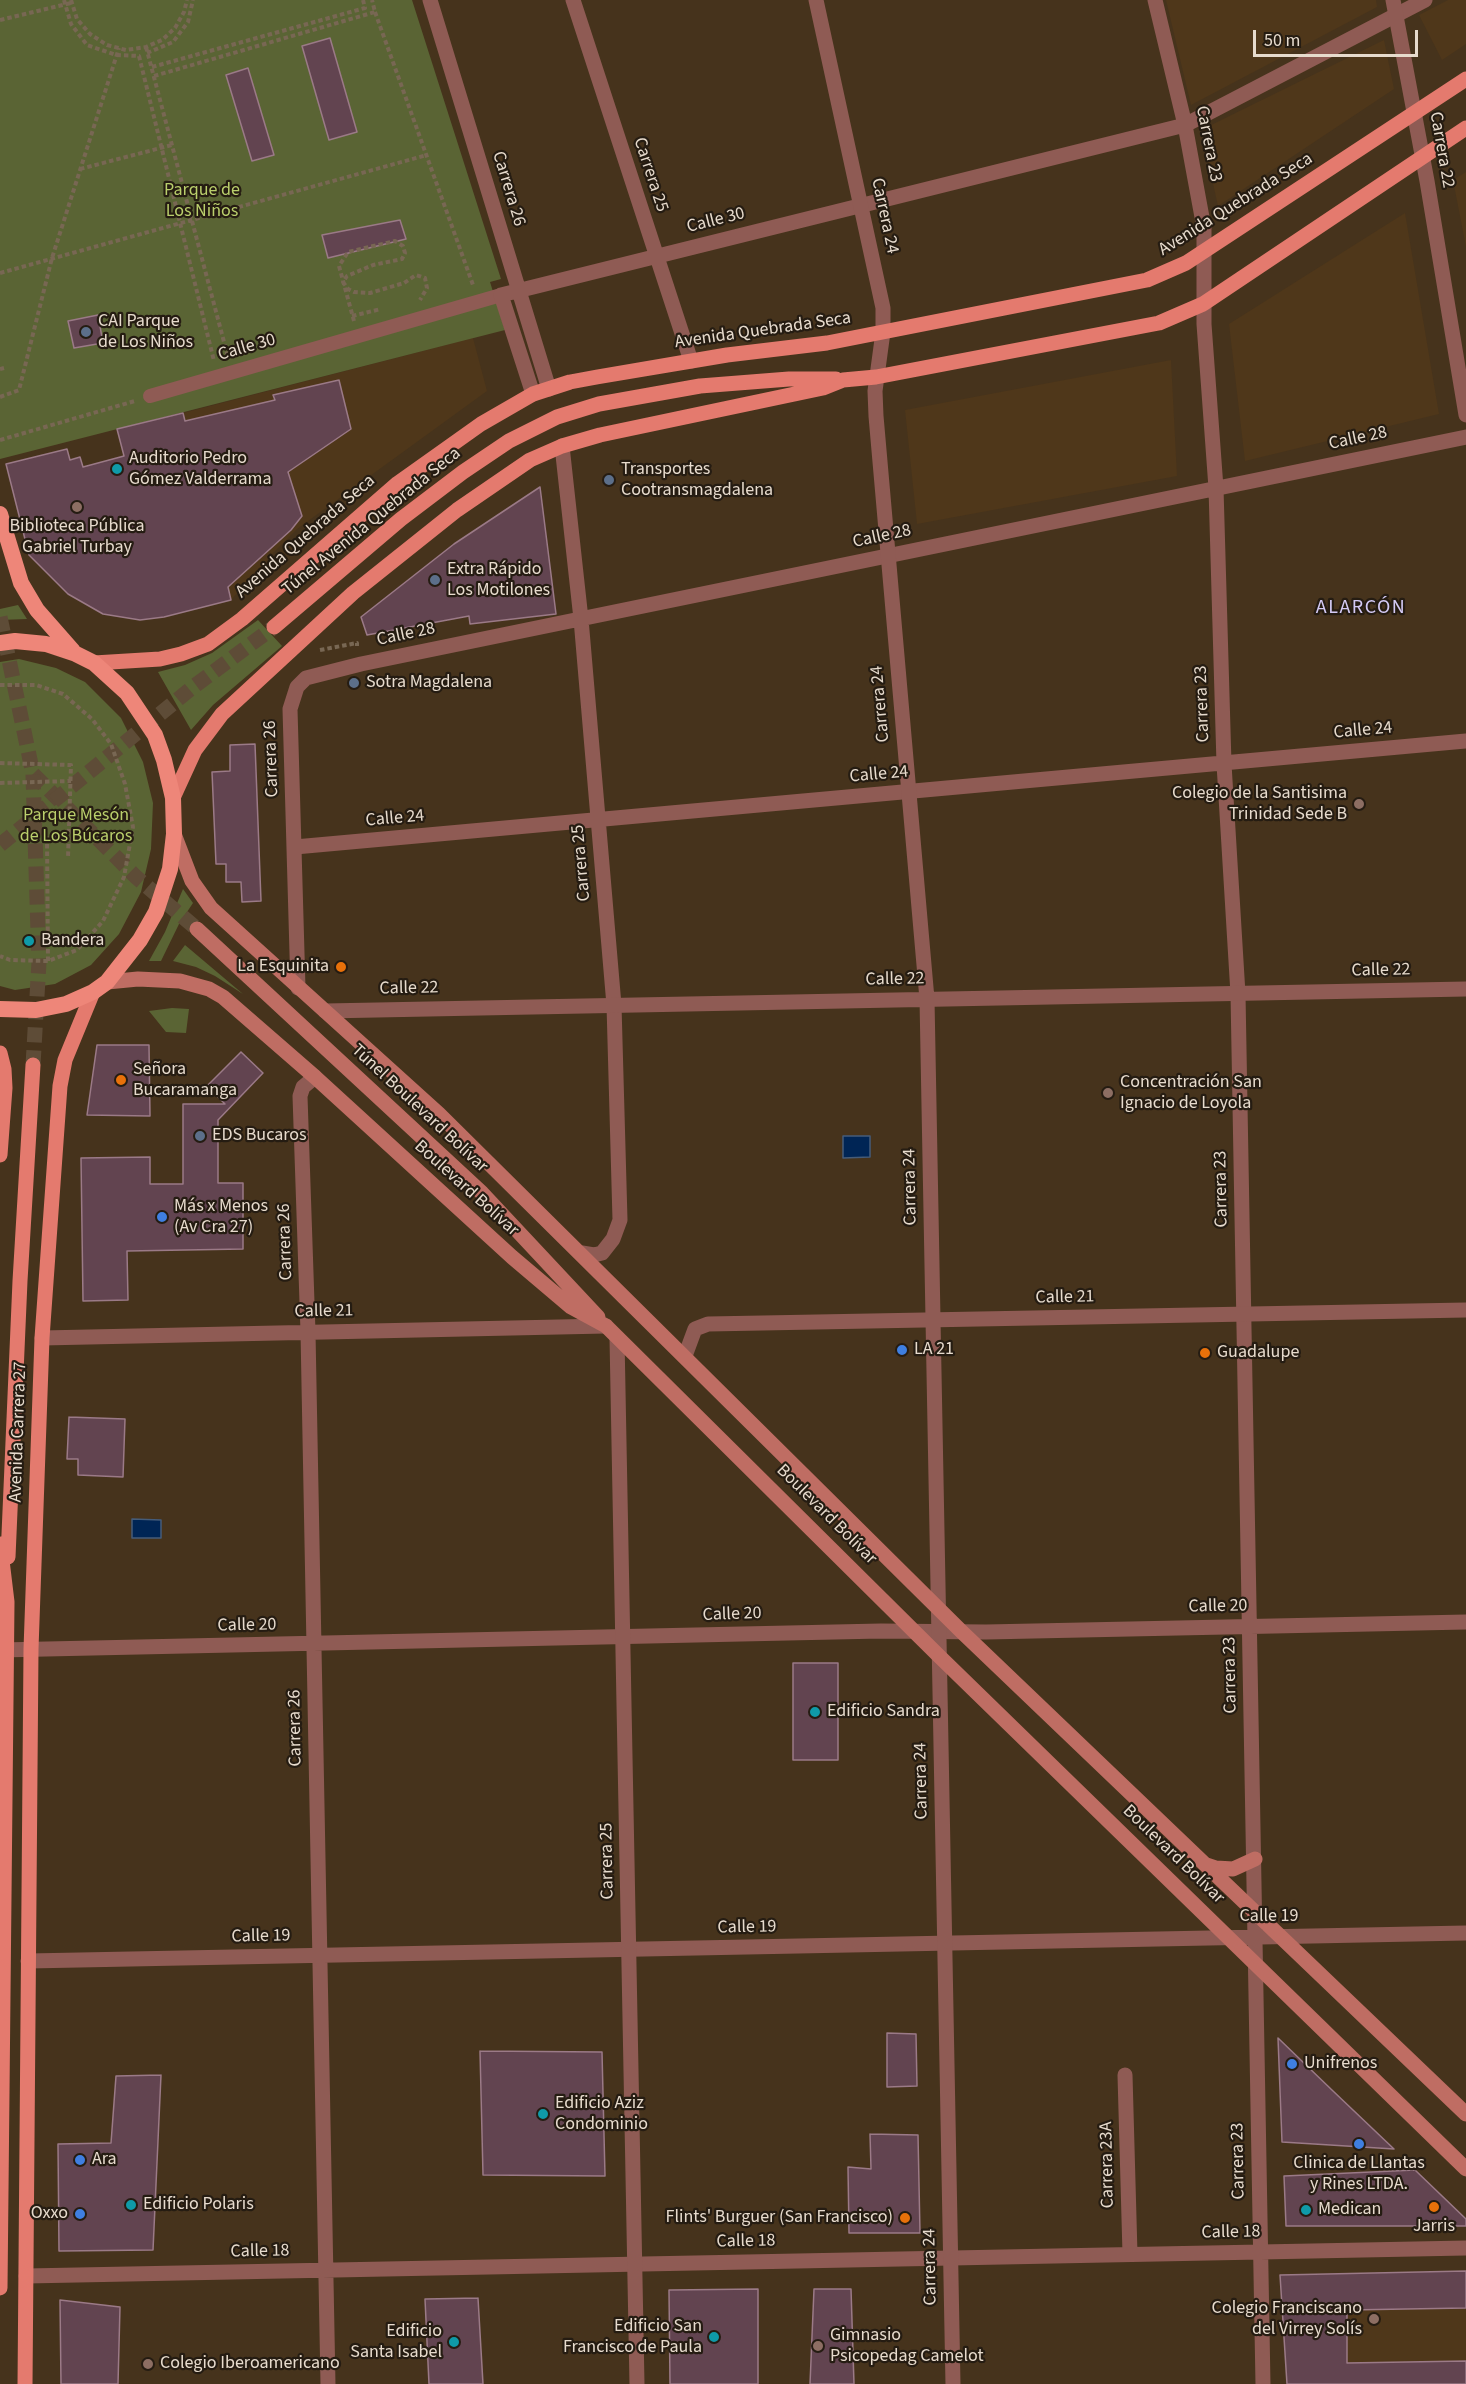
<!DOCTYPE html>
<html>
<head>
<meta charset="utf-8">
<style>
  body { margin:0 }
  #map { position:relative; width:1466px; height:2384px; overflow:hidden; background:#46331c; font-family:"Source Sans 3",sans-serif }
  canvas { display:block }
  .scale { position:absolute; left:1253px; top:30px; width:165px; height:27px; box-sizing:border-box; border:3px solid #e7dbcd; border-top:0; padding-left:8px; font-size:18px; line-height:21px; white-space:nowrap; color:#e7dbcd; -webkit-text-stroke:4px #251c12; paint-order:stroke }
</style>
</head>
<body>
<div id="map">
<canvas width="1466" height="2384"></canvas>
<div class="scale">50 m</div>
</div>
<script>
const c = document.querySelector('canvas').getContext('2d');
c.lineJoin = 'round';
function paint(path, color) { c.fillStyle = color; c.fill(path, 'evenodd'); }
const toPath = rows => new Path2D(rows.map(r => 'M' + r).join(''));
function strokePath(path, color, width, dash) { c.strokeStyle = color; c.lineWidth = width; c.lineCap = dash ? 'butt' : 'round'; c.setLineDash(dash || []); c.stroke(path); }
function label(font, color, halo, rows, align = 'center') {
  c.font = font + ' "Source Sans 3",sans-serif'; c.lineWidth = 4.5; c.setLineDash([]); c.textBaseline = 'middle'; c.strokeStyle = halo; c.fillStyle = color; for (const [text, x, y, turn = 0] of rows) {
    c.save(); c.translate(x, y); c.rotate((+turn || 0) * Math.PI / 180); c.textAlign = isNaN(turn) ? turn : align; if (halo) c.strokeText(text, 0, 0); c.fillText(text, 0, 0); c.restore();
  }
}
const built = toPath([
  [1166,0,1376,0,1377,7,1191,105],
  [1448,0,1466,0,1466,44,1442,60,1419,15],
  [1384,40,1394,89,1218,206,1201,130],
  [1466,172,1466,247,1453,180],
  [1405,213,1439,414,1245,461,1229,324],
  [473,338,487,391,297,529,274,552,231,600,183,413],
  [1171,360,1177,476,917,524,905,410],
  [1466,2271,1466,2384,1287,2384,1280,2275]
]);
const green = toPath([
  [0,0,412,0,501,279,490,282,505,330,0,459],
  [18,605,27,619,0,620,0,609],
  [258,620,282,646,213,705,191,730,158,672,185,665,212,653],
  [19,659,56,668,85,682,121,718,143,762,153,803,151,849,141,892,119,934,91,965,55,984,15,990,0,986,0,662],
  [183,889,193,903,179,924,161,961,149,961,165,932],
  [185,945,243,994,215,976,196,967,173,961],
  [172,1008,189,1009,186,1033,166,1032,149,1011]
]);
const water = toPath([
  [843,1136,870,1136,870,1157,843,1158,843,1136],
  [132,1519,161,1520,161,1538,132,1538,132,1519]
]);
const building = toPath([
  [330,38,357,132,329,140,302,46,330,38],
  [248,68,274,155,252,161,226,75,248,68],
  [400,220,406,239,328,258,322,235,400,220],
  [98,315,103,343,74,348,68,321,98,315],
  [339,380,351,429,288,472,302,516,291,530,228,587,231,600,164,617,140,620,103,614,68,594,29,555,6,464,67,449,70,460,80,457,83,467,124,456,117,429,183,413,185,421,275,400,273,395,339,380],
  [540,487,556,614,470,624,469,616,367,635,361,617,454,544,540,487],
  [255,744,261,901,242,902,241,882,226,882,226,864,216,864,212,772,230,771,230,745,255,744],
  [97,1045,149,1045,150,1116,87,1115,97,1045],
  [241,1052,263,1073,218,1120,218,1183,243,1183,243,1249,127,1251,128,1300,83,1301,81,1158,150,1157,150,1184,183,1184,183,1104,225,1104,207,1086,241,1052],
  [69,1417,125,1419,123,1477,78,1475,78,1459,67,1459,69,1417],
  [793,1663,838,1663,838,1760,793,1760,793,1663],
  [887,2033,916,2034,917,2086,887,2087,887,2033],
  [1278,2038,1333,2091,1394,2149,1282,2142,1278,2038],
  [480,2051,602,2052,605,2176,483,2175,480,2051],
  [161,2075,153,2250,59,2251,58,2144,111,2143,116,2076,161,2075],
  [870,2134,918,2135,920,2233,849,2233,848,2167,871,2169,870,2134],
  [1415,2170,1466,2219,1466,2226,1286,2226,1284,2176,1415,2170],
  [1466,2271,1466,2308,1347,2310,1347,2363,1466,2361,1466,2384,1287,2384,1280,2275,1466,2271],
  [758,2289,758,2384,670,2384,669,2290,758,2289],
  [814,2289,851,2289,854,2384,810,2384,814,2289],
  [478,2298,483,2384,429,2384,425,2299,478,2298],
  [60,2300,120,2307,118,2384,61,2384,60,2300]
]);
const secondaryTunnel = toPath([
  [33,774,136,877,197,929]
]);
const primaryTunnel = toPath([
  [0,617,33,774,39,962,33,1065],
  [0,845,193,687,274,627]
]);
const path = toPath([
  [64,0,71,24,87,45,116,55,139,56,214,361],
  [71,0,77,19,90,34,107,45,126,50,146,47,162,40,175,28,184,12,187,0],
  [375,12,473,285],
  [0,20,71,3],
  [146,47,228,357],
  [147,53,173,42,188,22,193,0],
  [152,67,365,8,363,0],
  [154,76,375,12,372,0],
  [80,169,172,145],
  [0,273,427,155],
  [352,316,381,309],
  [354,321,339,266,348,252,395,241,403,246,405,253,402,259,373,265,347,276,343,282,348,289,354,292,370,293,404,283,416,275,425,278,427,288,420,300],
  [0,369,4,368],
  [0,397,19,390,52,258,119,48],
  [0,440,135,401],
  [320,650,357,643,357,646],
  [0,685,36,685,63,694,92,719,111,744,125,784,133,827,124,877,103,921,77,950,48,961,10,960,0,956],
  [0,763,71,765,68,858],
  [0,783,71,781],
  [48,961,47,838,69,838]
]);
const pedestrian = toPath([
  [150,396,501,295]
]);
const minor = toPath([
  [430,0,549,389],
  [573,0,691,361],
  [1155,0,1185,125,1204,228,1204,324,1216,488,1224,764,1238,994,1263,2384],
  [533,394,501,295,1185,125,1425,0],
  [562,446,581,619,614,1005,620,1220,613,1239,602,1253,594,1255,582,1253],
  [295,847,1466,741],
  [298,988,290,709,297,687,306,678,361,664,1466,437],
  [315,1077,303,1087,300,1096,308,1332,328,2384],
  [42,1338,606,1326],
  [0,1650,881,1631,986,1632,1466,1622],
  [28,1961,1466,1933],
  [1125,2075,1130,2254],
  [26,2276,1466,2248]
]);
const tertiary = toPath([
  [816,0,883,308,883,332,875,391,876,416,927,999,953,2384],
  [1393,0,1427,181,1466,415],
  [325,1011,1466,989],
  [617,1338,637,2384],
  [685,1356,695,1329,708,1324,1466,1310]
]);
const secondary = toPath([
  [174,834,192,881,211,908,439,1114,962,1632,1466,2114],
  [197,929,482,1193,598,1317],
  [107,982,138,979,180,981,209,989,223,997,315,1077,512,1257,571,1307,606,1326,940,1657,1466,2169],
  [1207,1865,1216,1868,1233,1869,1255,1859]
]);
const primary = toPath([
  [274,627,401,519,463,472,509,441,557,417,599,404,700,386,789,379,836,379],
  [94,663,160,659,181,654,208,644,242,619,398,483,481,424,533,394,570,382,597,377,727,355,827,343,1147,280,1186,263,1466,79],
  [173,798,195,750,222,714,353,593,457,510,530,460,562,446,600,435,823,388,843,380,876,377,1159,323,1203,304,1466,128],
  [0,1053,4,1069,5,1088,0,1155],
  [0,1544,7,1602,0,2288],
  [8,1557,20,1281,33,1065],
  [25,2384,31,1649,42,1338,60,1086,65,1060,93,992]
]);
const trunk = toPath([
  [0,514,21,583,37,610,73,651],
  [0,643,15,641,46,644,76,654,94,663,127,693,155,735,164,760,173,798,174,834,170,869,156,912,140,940,107,982,93,992,66,1004,36,1010,0,1009]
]);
const markers = [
  [86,332,6,"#5c6f8a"],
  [117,469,6,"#0f9aa8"],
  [609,480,6,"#5c6f8a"],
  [77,507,6,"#8d6e63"],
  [435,580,6,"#5c6f8a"],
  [354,683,6,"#5c6f8a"],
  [1359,804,6,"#8d6e63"],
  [29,941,6,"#0f9aa8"],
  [341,967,6,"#e8710a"],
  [121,1080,6,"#e8710a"],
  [1108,1093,6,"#8d6e63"],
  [200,1136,6,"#5c6f8a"],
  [162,1217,6,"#3f7fe0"],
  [902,1350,6,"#3f7fe0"],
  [1205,1353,6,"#e8710a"],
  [815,1712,6,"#0f9aa8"],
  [1292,2064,6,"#3f7fe0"],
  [543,2114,6,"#0f9aa8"],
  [1359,2144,6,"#3f7fe0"],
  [80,2160,6,"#3f7fe0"],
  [131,2205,6,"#0f9aa8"],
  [1434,2207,6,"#e8710a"],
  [1306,2210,6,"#0f9aa8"],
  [80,2214,6,"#3f7fe0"],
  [905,2218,6,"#e8710a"],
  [1374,2319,6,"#8d6e63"],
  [714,2337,6,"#0f9aa8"],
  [454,2342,6,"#0f9aa8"],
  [818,2346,6,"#8d6e63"],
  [148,2364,6,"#8d6e63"]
];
const streetNames = [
  ["Carrera 23",1208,144,79],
  ["Carrera 22",1441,150,80],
  ["Carrera 25",650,175,72],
  ["Carrera 26",508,189,73],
  ["Avenida Quebrada Seca",1236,205,-32],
  ["Carrera 24",884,216,78],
  ["Calle 30",716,221,-14],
  ["Avenida Quebrada Seca",763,331,-8],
  ["Calle 30",247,348,-16],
  ["Calle 28",1358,439,-12],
  ["Túnel Avenida Quebrada Seca",372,522,-39],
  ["Avenida Quebrada Seca",306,537,-41],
  ["Calle 28",882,537,-12],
  ["Calle 28",406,635,-12],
  ["Carrera 24",881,704,-95],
  ["Carrera 23",1203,704,-92],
  ["Calle 24",1363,731,-5],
  ["Carrera 26",272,759,-92],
  ["Calle 24",879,775,-5],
  ["Calle 24",395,819,-5],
  ["Carrera 25",582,863,-95],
  ["Calle 22",1381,971,-1],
  ["Calle 22",895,980,-1],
  ["Calle 22",409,989,-1],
  ["Túnel Boulevard Bolívar",419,1109,43],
  ["Carrera 24",911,1187,-91],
  ["Boulevard Bolívar",466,1189,42],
  ["Carrera 23",1222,1189,-91],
  ["Carrera 26",286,1242,-92],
  ["Calle 21",1065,1298,-1],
  ["Calle 21",324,1312,-1],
  ["Avenida Carrera 27",19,1432,-88],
  ["Boulevard Bolívar",826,1515,45],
  ["Calle 20",1218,1607,-1],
  ["Calle 20",732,1615,-2],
  ["Calle 20",247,1626,-1],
  ["Carrera 23",1231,1675,-91],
  ["Carrera 26",296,1728,-91],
  ["Carrera 24",922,1781,-91],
  ["Boulevard Bolívar",1173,1855,44],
  ["Carrera 25",608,1861,-91],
  ["Calle 19",1269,1917],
  ["Calle 19",747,1928,-1],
  ["Calle 19",261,1937,-1],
  ["Carrera 23",1239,2161,-91],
  ["Carrera 23A",1108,2165,-91],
  ["Calle 18",1231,2233,-1],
  ["Calle 18",746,2242,-1],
  ["Calle 18",260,2252,-1],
  ["Carrera 24",931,2267,-91]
];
const parkNames = [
  ["Parque de",202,191],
  ["Los Niños",202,212],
  ["Parque Mesón",76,816],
  ["de Los Búcaros",76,837]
];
const poiNames = [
  ["CAI Parque",98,322],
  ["de Los Niños",98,343],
  ["Auditorio Pedro",129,459],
  ["Gómez Valderrama",129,480],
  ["Transportes",621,470],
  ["Cootransmagdalena",621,491],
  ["Biblioteca Pública",77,527,"center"],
  ["Gabriel Turbay",77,548,"center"],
  ["Extra Rápido",447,570],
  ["Los Motilones",447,591],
  ["Sotra Magdalena",366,683],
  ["Colegio de la Santisima",1347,794,"right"],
  ["Trinidad Sede B",1347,815,"right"],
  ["Bandera",41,941],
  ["La Esquinita",329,967,"right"],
  ["Señora",133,1070],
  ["Bucaramanga",133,1091],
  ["Concentración San",1120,1083],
  ["Ignacio de Loyola",1120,1104],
  ["EDS Bucaros",212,1136],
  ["Más x Menos",174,1207],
  ["(Av Cra 27)",174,1228],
  ["LA 21",914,1350],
  ["Guadalupe",1217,1353],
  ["Edificio Sandra",827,1712],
  ["Unifrenos",1304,2064],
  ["Edificio Aziz",555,2104],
  ["Condominio",555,2125],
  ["Ara",92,2160],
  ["Clinica de Llantas",1359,2164,"center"],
  ["y Rines LTDA.",1359,2185,"center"],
  ["Edificio Polaris",143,2205],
  ["Medican",1318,2210],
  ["Oxxo",68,2214,"right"],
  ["Flints' Burguer (San Francisco)",893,2218,"right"],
  ["Jarris",1434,2227,"center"],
  ["Colegio Franciscano",1362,2309,"right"],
  ["del Virrey Solís",1362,2330,"right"],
  ["Edificio San",702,2327,"right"],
  ["Francisco de Paula",702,2348,"right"],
  ["Edificio",442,2332,"right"],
  ["Santa Isabel",442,2353,"right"],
  ["Gimnasio",830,2336],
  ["Psicopedag Camelot",830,2357],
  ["Colegio Iberoamericano",160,2364]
];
const neighbourhoodNames = [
  ["ALARCÓN",1361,609]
];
paint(built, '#4f371a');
paint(green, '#5a6434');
paint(water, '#002555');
strokePath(water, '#455c79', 1.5);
paint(building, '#624450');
strokePath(building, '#9b7a87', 1.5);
strokePath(secondaryTunnel, '#5e4c37', 15, [15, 8]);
strokePath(primaryTunnel, '#5e4c37', 15, [15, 8]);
strokePath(path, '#786753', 4, [4.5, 3]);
strokePath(pedestrian, '#8f5b54', 14);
strokePath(minor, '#8f5b54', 15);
strokePath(tertiary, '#8f5b54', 15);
strokePath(secondary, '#bf6d63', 15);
strokePath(primary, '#e47a6e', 15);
strokePath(trunk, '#ee8679', 16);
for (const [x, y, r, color] of markers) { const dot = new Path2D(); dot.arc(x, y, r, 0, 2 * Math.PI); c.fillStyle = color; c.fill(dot); strokePath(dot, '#251c12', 2); }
label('18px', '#e7dbcd', '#251c12', streetNames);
label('18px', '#bacf6c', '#251c12', parkNames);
label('18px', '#e7dbcd', '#251c12', poiNames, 'left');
c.letterSpacing = '1.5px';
label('20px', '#d4caf5', '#251c12', neighbourhoodNames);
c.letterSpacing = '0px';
</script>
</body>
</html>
